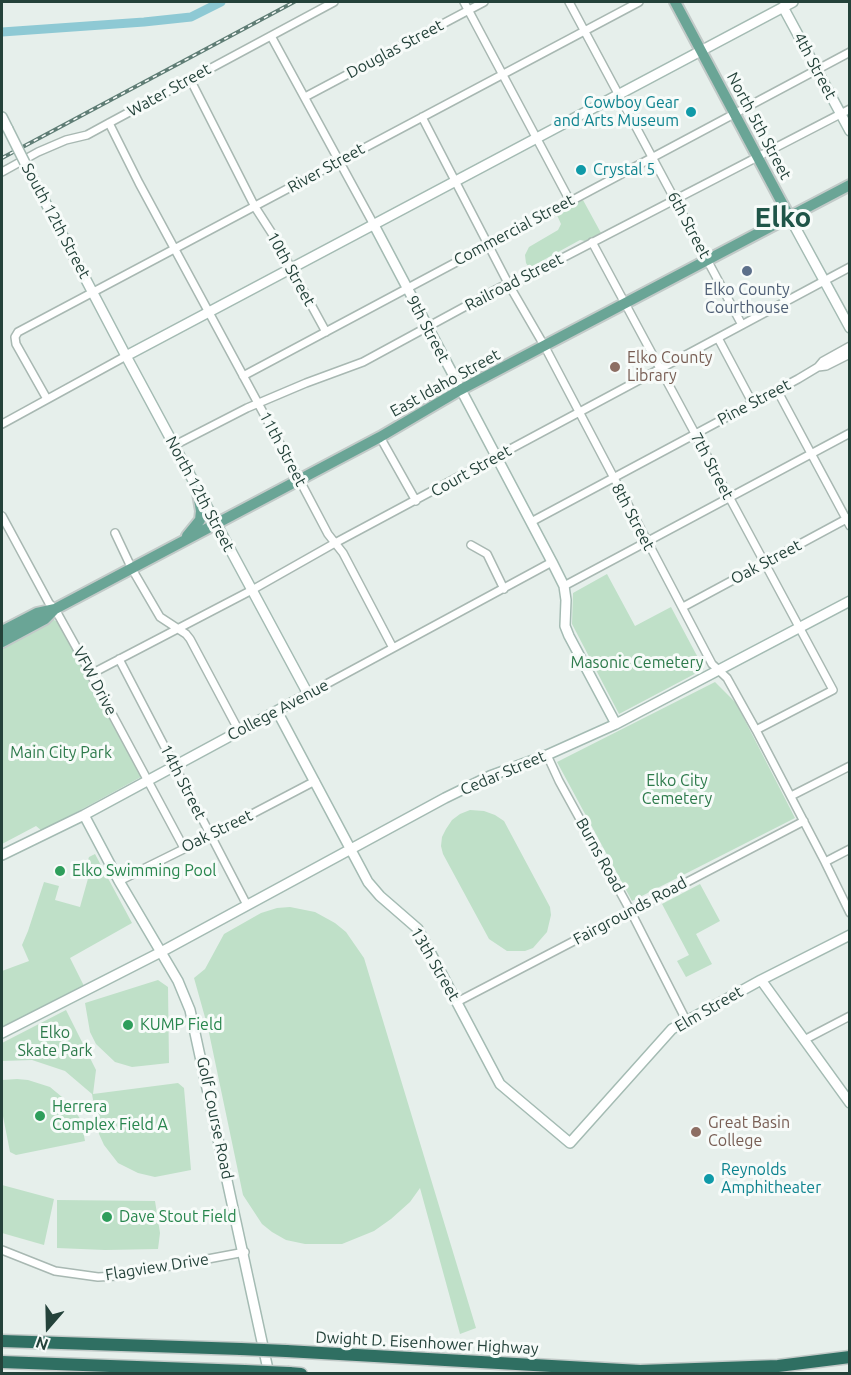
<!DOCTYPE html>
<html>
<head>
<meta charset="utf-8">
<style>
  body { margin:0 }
  #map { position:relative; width:851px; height:1375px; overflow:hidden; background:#e6efeb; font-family:Ubuntu,sans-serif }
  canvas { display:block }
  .frame { position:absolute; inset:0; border:3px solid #24423a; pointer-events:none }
  .north { position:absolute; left:18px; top:1297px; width:60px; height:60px; -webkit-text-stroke:4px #f7fbf9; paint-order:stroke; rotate:200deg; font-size:16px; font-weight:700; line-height:24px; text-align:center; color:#24423a }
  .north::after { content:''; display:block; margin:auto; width:21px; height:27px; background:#24423a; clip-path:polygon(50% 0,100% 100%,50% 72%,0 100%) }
</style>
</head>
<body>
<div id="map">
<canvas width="851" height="1375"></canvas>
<div class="frame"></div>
<div class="north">N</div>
</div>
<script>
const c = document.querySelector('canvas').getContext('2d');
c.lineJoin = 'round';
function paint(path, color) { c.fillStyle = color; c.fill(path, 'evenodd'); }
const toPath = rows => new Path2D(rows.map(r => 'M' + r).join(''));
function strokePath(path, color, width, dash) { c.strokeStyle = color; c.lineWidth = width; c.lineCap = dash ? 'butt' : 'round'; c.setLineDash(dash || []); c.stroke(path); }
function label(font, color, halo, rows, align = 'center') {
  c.font = font + ' Ubuntu,sans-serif'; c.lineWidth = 6; c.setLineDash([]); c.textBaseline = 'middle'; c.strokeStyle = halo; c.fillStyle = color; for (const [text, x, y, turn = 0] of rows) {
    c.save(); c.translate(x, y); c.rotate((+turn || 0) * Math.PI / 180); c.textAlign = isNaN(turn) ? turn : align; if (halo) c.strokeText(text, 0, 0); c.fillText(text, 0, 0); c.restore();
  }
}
const green = toPath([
  [583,200,601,233,585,241,580,240,529,268,526,263,525,255,529,247,558,230,561,224,556,213],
  [607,574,635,626,671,607,704,669,619,714,572,624,573,593],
  [52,619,58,622,141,777,42,831,36,826,2,844,2,646],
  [715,682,736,703,795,818,632,901,557,762],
  [470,810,484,811,495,815,504,821,550,907,551,915,547,932,533,948,525,951,507,951,489,939,443,854,441,846,442,837,446,829,452,820,460,814],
  [95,854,132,923,70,958,84,986,2,1028,2,971,29,961,22,945,28,931,44,882,59,886,55,900,80,907,89,875,84,873,89,857],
  [700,884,720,921,696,934,712,964,686,977,677,961,689,955,662,904],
  [290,907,315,912,335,923,346,932,364,958,476,1328,460,1334,420,1188,410,1202,391,1219,374,1231,342,1244,305,1244,286,1240,272,1232,262,1224,243,1195,208,1028,194,978,205,969,224,934,261,913,277,908],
  [158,980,168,987,169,1063,132,1067,115,1062,96,1044,90,1032,85,1003],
  [66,1010,96,1070,93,1094,178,1083,184,1088,191,1170,155,1177,138,1173,118,1163,104,1145,99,1134,92,1094,65,1071,32,1060,2,1061,2,1043],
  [17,1079,28,1080,50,1087,62,1097,72,1107,81,1120,85,1141,16,1155,10,1152,2,1111,2,1080],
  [2,1185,54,1199,44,1245,2,1233],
  [57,1200,155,1201,160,1233,158,1249,105,1250,57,1248]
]);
const river = toPath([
  [2,32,144,22,191,17,221,2]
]);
const street = toPath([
  [464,2,570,201],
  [569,2,742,325],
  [271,36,374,225],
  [190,79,255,207,273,235,326,332],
  [305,97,484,2],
  [422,117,509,285,545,347,712,664,727,678,756,730,825,862,850,913],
  [109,123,139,183,299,479,328,534,343,553,393,648],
  [2,172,38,152,66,140,87,135,109,123,334,2],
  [592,242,833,690,756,730],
  [718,338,752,402],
  [818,367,826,366,850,354],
  [243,376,850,52],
  [777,390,850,526],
  [47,399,16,344,15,337,18,332,639,2],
  [2,424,126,356],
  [380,437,416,501],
  [175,445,247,408,306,383,363,362,501,287,516,282,850,109],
  [2,516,49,603,55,609,75,645,184,848],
  [531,522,798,379,818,367,823,361,850,346],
  [115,533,132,569,160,617,186,634,190,639,239,731],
  [471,545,487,554,504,589],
  [564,586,850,433],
  [683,607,850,517],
  [119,659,247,905],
  [91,674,252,590,335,543,850,267],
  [308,694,552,562],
  [547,755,559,781,630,910,686,1020],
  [791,796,850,766],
  [825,862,850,849],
  [119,881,212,835,315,781],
  [457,1002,804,821],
  [804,1040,850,1016],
  [2,1250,55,1271,98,1277,117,1276,245,1252]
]);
const secondary = toPath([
  [783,7,850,131],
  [2,117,8,129],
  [789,216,850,328],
  [374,225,552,562,564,586,566,600,565,626,569,636,616,724],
  [126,356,793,2],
  [277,711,368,882,380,896,418,929,500,1084,570,1143,672,1029,761,980,850,935],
  [84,815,119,881,178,981,190,1010,269,1374],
  [2,855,84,815,308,694,126,356,31,175],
  [761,980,850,1103],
  [2,1033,161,952,445,798,490,776,547,755,616,724,850,601]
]);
const primary = toPath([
  [675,2,789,216],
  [187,536,200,520,201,511,197,487],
  [2,631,37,613,55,609],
  [2,642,45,619,55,609,380,437,460,390,850,185]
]);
const highway = toPath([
  [2,1341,241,1349],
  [286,1351,640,1371,778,1366,850,1357],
  [2,1362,245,1371],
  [289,1373,301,1374]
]);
const rail = toPath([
  [2,158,294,2]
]);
const secondaryBridge = toPath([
  [8,129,31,175]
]);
const highwayBridge = toPath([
  [241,1349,286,1351],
  [245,1371,289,1373]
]);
const markers = [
  [691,112,6,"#0f9aa8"],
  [581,170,6,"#0f9aa8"],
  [747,271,6,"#5c6f8a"],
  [615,367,6,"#8d6e63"],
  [60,871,6,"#2e9e5b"],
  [128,1025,6,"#2e9e5b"],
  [40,1116,6,"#2e9e5b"],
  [696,1132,6,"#8d6e63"],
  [709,1179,6,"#0f9aa8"],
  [107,1217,6,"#2e9e5b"]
];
const streetNames = [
  ["Douglas Street",395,49,-28],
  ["4th Street",815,66,62],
  ["Water Street",169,90,-29],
  ["North 5th Street",759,126,62],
  ["River Street",326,168,-29],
  ["South 12th Street",56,221,62],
  ["6th Street",689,225,62],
  ["Commercial Street",514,230,-28],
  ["10th Street",291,269,61],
  ["Railroad Street",514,282,-27],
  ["9th Street",428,329,62],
  ["East Idaho Street",445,383,-29],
  ["Pine Street",754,402,-28],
  ["11th Street",283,449,62],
  ["7th Street",712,466,62],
  ["Court Street",471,471,-29],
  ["North 12th Street",200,494,62],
  ["8th Street",633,517,62],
  ["Oak Street",766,562,-28],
  ["VFW Drive",95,681,62],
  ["College Avenue",278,710,-28],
  ["Cedar Street",503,773,-23],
  ["14th Street",183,782,63],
  ["Oak Street",217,831,-26],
  ["Burns Road",600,855,61],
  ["Fairgrounds Road",630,911,-28],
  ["13th Street",435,964,60],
  ["Elm Street",709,1009,-30],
  ["Golf Course Road",215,1118,78],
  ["Flagview Drive",157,1267,-9],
  ["Dwight D. Eisenhower Highway",427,1343,3]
];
const cultureNames = [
  ["Cowboy Gear",679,103,"right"],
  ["and Arts Museum",679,121,"right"],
  ["Crystal 5",593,170],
  ["Reynolds",721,1170],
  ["Amphitheater",721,1188]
];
const serviceNames = [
  ["Elko County",747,290],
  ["Courthouse",747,308]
];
const educationNames = [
  ["Elko County",627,358],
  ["Library",627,376],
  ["Great Basin",708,1123],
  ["College",708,1141]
];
const parkNames = [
  ["Masonic Cemetery",637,663],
  ["Main City Park",61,753],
  ["Elko City",677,781],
  ["Cemetery",677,799],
  ["Elko",55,1033],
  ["Skate Park",55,1051]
];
const leisureNames = [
  ["Elko Swimming Pool",72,871],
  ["KUMP Field",140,1025],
  ["Herrera",52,1107],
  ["Complex Field A",52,1125],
  ["Dave Stout Field",119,1217]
];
const townNames = [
  ["Elko",783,218]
];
paint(green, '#bfe0c8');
strokePath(river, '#8ec9d4', 9);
strokePath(street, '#a8b8b2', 10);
strokePath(secondary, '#a4bbb3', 12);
strokePath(primary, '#c2cac8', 14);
strokePath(highway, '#c2cac8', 15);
strokePath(street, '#fff', 7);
strokePath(secondary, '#fff', 9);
strokePath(primary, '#6aa596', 10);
strokePath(highway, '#2f6f62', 12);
strokePath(rail, '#5f7d75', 4);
strokePath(rail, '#f7fbf9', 1.5, [4.5]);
strokePath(secondaryBridge, '#a4bbb3', 12, []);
strokePath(highwayBridge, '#c2cac8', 15, []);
strokePath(secondaryBridge, '#fff', 9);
strokePath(highwayBridge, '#2f6f62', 12);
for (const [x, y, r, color] of markers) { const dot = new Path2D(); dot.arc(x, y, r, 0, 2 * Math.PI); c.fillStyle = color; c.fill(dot); strokePath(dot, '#f7fbf9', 2); }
label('16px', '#24423a', '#f7fbf9', streetNames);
label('16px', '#0d838f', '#f7fbf9', cultureNames, 'left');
label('16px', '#4e5e75', '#f7fbf9', serviceNames);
label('16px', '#785e54', '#f7fbf9', educationNames, 'left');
label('16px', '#2d7a4b', '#f7fbf9', parkNames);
label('16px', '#27864d', '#f7fbf9', leisureNames, 'left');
label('bold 28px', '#1f5548', '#f7fbf9', townNames);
</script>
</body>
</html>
